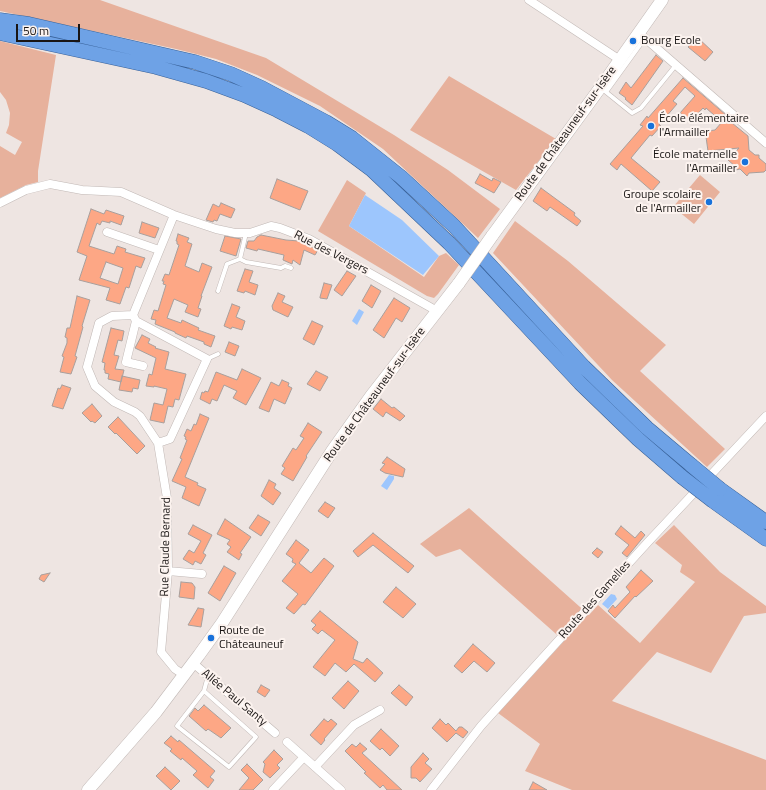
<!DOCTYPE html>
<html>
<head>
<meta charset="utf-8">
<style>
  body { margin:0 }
  #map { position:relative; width:766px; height:790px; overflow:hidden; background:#eee5e2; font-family:"Titillium Web",sans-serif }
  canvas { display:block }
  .scale { position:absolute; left:16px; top:24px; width:64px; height:18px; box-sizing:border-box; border:2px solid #191514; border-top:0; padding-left:5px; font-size:12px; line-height:14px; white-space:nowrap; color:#191514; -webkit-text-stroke:3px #fcf3ef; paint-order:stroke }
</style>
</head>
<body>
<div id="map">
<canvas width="766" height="790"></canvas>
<div class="scale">50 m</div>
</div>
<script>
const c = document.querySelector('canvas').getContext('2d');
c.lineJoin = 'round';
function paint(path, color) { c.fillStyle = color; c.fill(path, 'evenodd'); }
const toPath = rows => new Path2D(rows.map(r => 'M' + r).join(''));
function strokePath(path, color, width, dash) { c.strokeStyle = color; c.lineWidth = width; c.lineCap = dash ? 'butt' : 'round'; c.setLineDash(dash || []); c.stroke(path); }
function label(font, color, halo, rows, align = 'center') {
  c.font = font + ' "Titillium Web",sans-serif'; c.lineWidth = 4; c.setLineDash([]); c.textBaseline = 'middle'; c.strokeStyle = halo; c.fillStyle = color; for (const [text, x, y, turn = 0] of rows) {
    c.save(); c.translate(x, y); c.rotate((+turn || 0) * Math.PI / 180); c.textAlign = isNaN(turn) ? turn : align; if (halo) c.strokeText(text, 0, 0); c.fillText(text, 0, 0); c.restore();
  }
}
const green = toPath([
  [0,0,100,0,266,58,394,135,448,170,500,209,478,238,383,149,320,106,257,75,216,59,176,49,0,11],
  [0,41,56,55,38,171,38,182,26,185,0,198,0,146,15,155,22,142,6,133,9,125,10,113,6,100,0,92],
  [449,76,556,139,516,190,410,130],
  [700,175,720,192,694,224,673,207],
  [347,180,366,193,349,226,424,277,439,256,446,253,459,265,438,294,434,298,427,296,318,231],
  [515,221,568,261,666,345,640,371,725,449,707,467,612,380,493,253],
  [469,508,589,615,598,605,640,643,695,582,680,572,682,565,655,543,674,525,720,572,766,606,766,613,744,616,711,673,657,652,612,701,766,760,766,790,572,790,525,771,540,744,498,713,564,641,460,549,436,557,420,544]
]);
const water = toPath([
  [365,195,402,220,439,256,423,275,349,226],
  [359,309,364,312,357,325,352,321],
  [389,475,394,476,394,479,387,490,381,486],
  [611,594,615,595,617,599,608,609,602,604]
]);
const building = toPath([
  [697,37,713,52,705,61,688,47,697,37],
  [656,55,663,61,632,105,625,99,626,98,619,93,626,82,631,88,656,55],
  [683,78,733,121,732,123,748,136,749,150,755,155,759,155,759,158,766,164,766,170,764,172,749,173,747,176,740,169,736,170,736,167,728,160,739,148,708,151,706,137,707,131,715,130,722,122,706,108,705,110,703,108,691,121,680,113,695,96,685,87,673,101,677,104,659,125,661,126,652,136,650,135,631,158,660,182,652,191,621,164,617,170,610,164,643,126,640,125,647,116,648,118,683,78],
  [480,174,492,181,493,178,501,182,494,193,475,183,480,174],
  [277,179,308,191,300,210,270,198,277,179],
  [541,188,575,213,574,215,581,221,577,226,550,207,547,211,533,201,541,188],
  [221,203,235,209,231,218,220,214,217,221,214,220,213,222,206,220,213,204,219,207,221,203],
  [91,209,104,214,106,210,124,216,121,225,110,221,110,223,102,221,100,225,97,223,89,246,114,254,117,246,126,249,125,252,145,258,141,268,136,266,129,288,126,287,120,304,106,300,110,288,79,280,87,256,77,252,91,209],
  [106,262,123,268,118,284,100,278,106,262],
  [142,222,159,228,155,238,139,233,142,222],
  [178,234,189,238,187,242,192,244,185,266,199,272,202,263,212,267,201,296,202,296,198,308,201,309,198,317,185,312,188,305,174,299,167,318,181,323,182,320,199,328,198,330,215,336,211,347,204,344,204,342,187,336,186,338,175,333,175,332,155,324,156,320,151,319,154,310,158,311,166,285,163,284,164,281,162,281,165,274,169,275,179,245,177,244,177,241,176,241,178,234],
  [261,235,286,240,299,241,318,250,315,255,304,250,300,265,293,260,292,264,283,260,284,255,258,249,257,251,246,248,248,241,254,241,257,237,261,235],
  [225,236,241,239,236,256,220,251,225,236],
  [245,269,253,271,249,282,258,285,255,295,245,291,244,293,237,291,245,269],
  [347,271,356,276,342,296,334,290,347,271],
  [324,283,332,285,327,299,320,298,320,297,324,283],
  [371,285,381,291,372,308,362,301,371,285],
  [278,293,285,296,282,302,293,307,288,317,273,310,272,306,278,293],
  [77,296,90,300,82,326,83,327,75,356,77,357,71,374,60,372,64,357,62,356,67,343,67,338,65,337,67,328,70,328,77,296],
  [394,298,410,308,402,322,396,318,384,338,373,330,394,298],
  [232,304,240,307,236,317,245,321,242,330,232,327,231,329,224,326,232,304],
  [312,321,323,326,314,345,303,339,312,321],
  [111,328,124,331,122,341,118,340,114,355,119,356,115,369,124,370,121,382,108,379,109,374,105,373,105,370,104,370,105,363,102,362,111,328],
  [142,335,150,339,148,343,156,347,155,348,169,352,165,369,186,374,179,400,175,399,173,407,168,406,164,423,150,420,154,403,163,405,167,389,154,386,154,387,146,386,149,374,152,375,156,358,135,348,142,335],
  [229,342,239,346,235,356,225,352,229,342],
  [242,369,261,378,246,405,233,398,237,391,224,385,217,401,212,399,210,404,200,399,202,392,204,393,205,391,208,392,216,372,237,380,242,369],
  [316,371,328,377,320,391,307,384,316,371],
  [122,376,140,380,138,389,133,388,132,392,119,390,122,376],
  [282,380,289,383,288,386,292,388,285,404,274,399,269,412,259,408,271,382,279,386,282,380],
  [62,385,71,388,63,409,52,406,58,388,60,389,62,385],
  [381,399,392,408,394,407,405,416,400,421,386,412,383,417,373,409,381,399],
  [92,404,102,416,95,423,92,421,91,422,82,413,92,404],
  [200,414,209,418,185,477,198,483,197,485,206,489,199,506,182,498,186,487,172,481,182,459,180,458,187,440,185,439,186,437,184,436,187,429,191,431,194,424,196,425,200,414],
  [118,417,145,446,137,454,116,433,115,434,108,427,118,417],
  [308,423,322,432,306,456,307,457,293,481,281,474,285,468,282,466,293,448,296,450,304,438,300,436,308,423],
  [387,457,405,469,403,477,385,473,380,470,385,464,382,463,387,457],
  [269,480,276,484,274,488,281,493,273,505,261,496,269,480],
  [325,502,335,508,328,518,318,511,325,502],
  [258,515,270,522,261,536,249,528,258,515],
  [225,519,251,537,240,553,242,554,239,560,227,552,231,547,227,544,230,540,217,534,225,519],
  [193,525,212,535,203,553,206,555,201,564,195,561,193,565,183,559,189,550,194,553,201,541,188,534,193,525],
  [621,526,635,538,641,531,645,535,627,557,622,553,629,545,615,534,621,526],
  [373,533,414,566,408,573,373,545,358,557,353,551,373,533],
  [296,540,309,550,299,563,311,573,324,558,334,566,305,605,303,604,294,614,286,608,298,594,282,581,296,564,292,562,293,559,286,554,296,540],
  [597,548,603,552,598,558,592,553,597,548],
  [224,566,236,573,220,601,208,593,224,566],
  [641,570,653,581,636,597,635,596,615,618,608,611,613,605,615,608,630,592,626,587,641,570],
  [50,573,44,582,39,579,41,575,50,573],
  [181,582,192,583,195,587,194,599,179,597,181,582],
  [396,587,416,604,403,618,383,602,396,587],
  [198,608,204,609,201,627,188,625,198,608],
  [320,611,358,642,353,659,363,663,367,658,383,673,375,682,354,664,346,672,335,663,325,676,313,667,335,640,322,630,318,634,312,629,316,625,311,621,320,611],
  [473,644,495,663,487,672,474,661,462,673,454,666,473,644],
  [348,681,359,691,344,709,332,698,348,681],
  [261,685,270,690,265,697,257,692,261,685],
  [399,685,413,697,406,706,391,693,399,685],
  [204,705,231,728,221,738,208,729,206,731,189,716,195,708,198,711,204,705],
  [324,719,328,722,331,719,337,724,324,739,325,740,321,745,310,735,324,719],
  [440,719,446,725,448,723,456,731,459,727,462,727,468,732,463,738,456,733,447,742,432,728,440,719],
  [381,729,399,746,390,756,382,748,380,750,370,741,381,729],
  [171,736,178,742,179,740,215,771,210,777,214,780,208,788,193,775,197,771,182,758,181,760,170,751,172,749,164,743,171,736],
  [360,743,367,749,362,753,402,790,387,790,383,785,380,788,364,773,366,772,345,751,352,744,356,747,360,743],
  [274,750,283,759,277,765,280,768,270,778,263,772,265,764,263,762,274,750],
  [423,753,429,759,425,763,432,769,420,782,416,778,411,778,411,767,423,753],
  [247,764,263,780,253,790,239,790,249,778,241,770,247,764],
  [165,767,180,781,171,790,156,776,165,767],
  [533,782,547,790,529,790,533,782]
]);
const service = toPath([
  [601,88,632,113,641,108,676,65],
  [606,92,645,38],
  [240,259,246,262,281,268,285,266,291,268],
  [218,291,227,264,240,259,246,233],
  [207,359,218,354],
  [204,691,256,737,229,767,177,726,204,691,208,676]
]);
const minor = toPath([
  [529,0,620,60],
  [639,33,766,143],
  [0,203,26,190,50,184,82,190,121,192,174,215,216,229,235,233,250,233,271,226,280,228,309,239,437,311],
  [174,215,133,315,112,316,99,323,87,367,95,386,114,402,135,412,140,416,158,443,167,498,168,571,161,652,175,669,184,675],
  [107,232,159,250],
  [133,315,136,321,207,359,170,439,158,443],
  [136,321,126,362,143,366],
  [168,571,202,574],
  [193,663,275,733],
  [287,742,341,790],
  [315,767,354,725,380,710],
  [273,790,304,757],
  [431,790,481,726,499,706,648,542,766,416]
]);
const secondary = toPath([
  [492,236,600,88,662,0],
  [88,790,156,712,199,655,222,623,332,451,371,396,459,283]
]);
const trunk = toPath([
  [0,20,29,24,195,62,231,74,262,88,326,122,352,138,401,177,454,226,584,367,647,428,691,465],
  [0,33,156,67,206,81,244,95,277,110,308,126,337,144,372,170,449,243,580,383,638,439,682,477],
  [720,489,766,522],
  [713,501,766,539]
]);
const secondaryBridge = toPath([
  [459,283,492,236]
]);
const trunkBridge = toPath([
  [691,465,720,489],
  [682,477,713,501]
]);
const markers = [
  [633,41,4,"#1872db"],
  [651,126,4,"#1872db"],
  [745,162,4,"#1872db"],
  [709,202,4,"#1872db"],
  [211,638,4,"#1872db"]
];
const poiNames = [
  ["Bourg Ecole",641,41],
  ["École élémentaire",659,119],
  ["l'Armailler",659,133],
  ["École maternelle",737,155,"right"],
  ["l'Armailler",737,169,"right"],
  ["Groupe scolaire",701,195,"right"],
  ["de l'Armailler",701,209,"right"],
  ["Route de",219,631],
  ["Châteauneuf",219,645]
];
const streetNames = [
  ["Route de Châteauneuf-sur-Isère",566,134,-54],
  ["Rue des Vergers",331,253,27],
  ["Route de Châteauneuf-sur-Isère",375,395,-54],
  ["Rue Claude Bernard",166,547,-89],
  ["Route des Gamelles",595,600,-48],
  ["Allée Paul Santy",234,698,40]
];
paint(green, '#e7b19c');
paint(water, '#9dc6fd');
paint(building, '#fda785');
strokePath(building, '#a89f9c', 1);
strokePath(service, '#c1b8b5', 5);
strokePath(minor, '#c1b8b5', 9);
strokePath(secondary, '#c1b8b5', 13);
strokePath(trunk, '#386198', 15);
strokePath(service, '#fff', 4);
strokePath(minor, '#fff', 8);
strokePath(secondary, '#fff', 12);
strokePath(trunk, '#6ea2e6', 14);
strokePath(secondaryBridge, '#c1b8b5', 13, []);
strokePath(trunkBridge, '#386198', 15, []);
strokePath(secondaryBridge, '#fff', 12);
strokePath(trunkBridge, '#6ea2e6', 14);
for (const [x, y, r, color] of markers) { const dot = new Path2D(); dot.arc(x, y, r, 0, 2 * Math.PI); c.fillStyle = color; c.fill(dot); strokePath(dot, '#fcf3ef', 1.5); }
label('12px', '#191514', '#fcf3ef', poiNames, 'left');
label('12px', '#191514', '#fcf3ef', streetNames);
</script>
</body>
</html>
